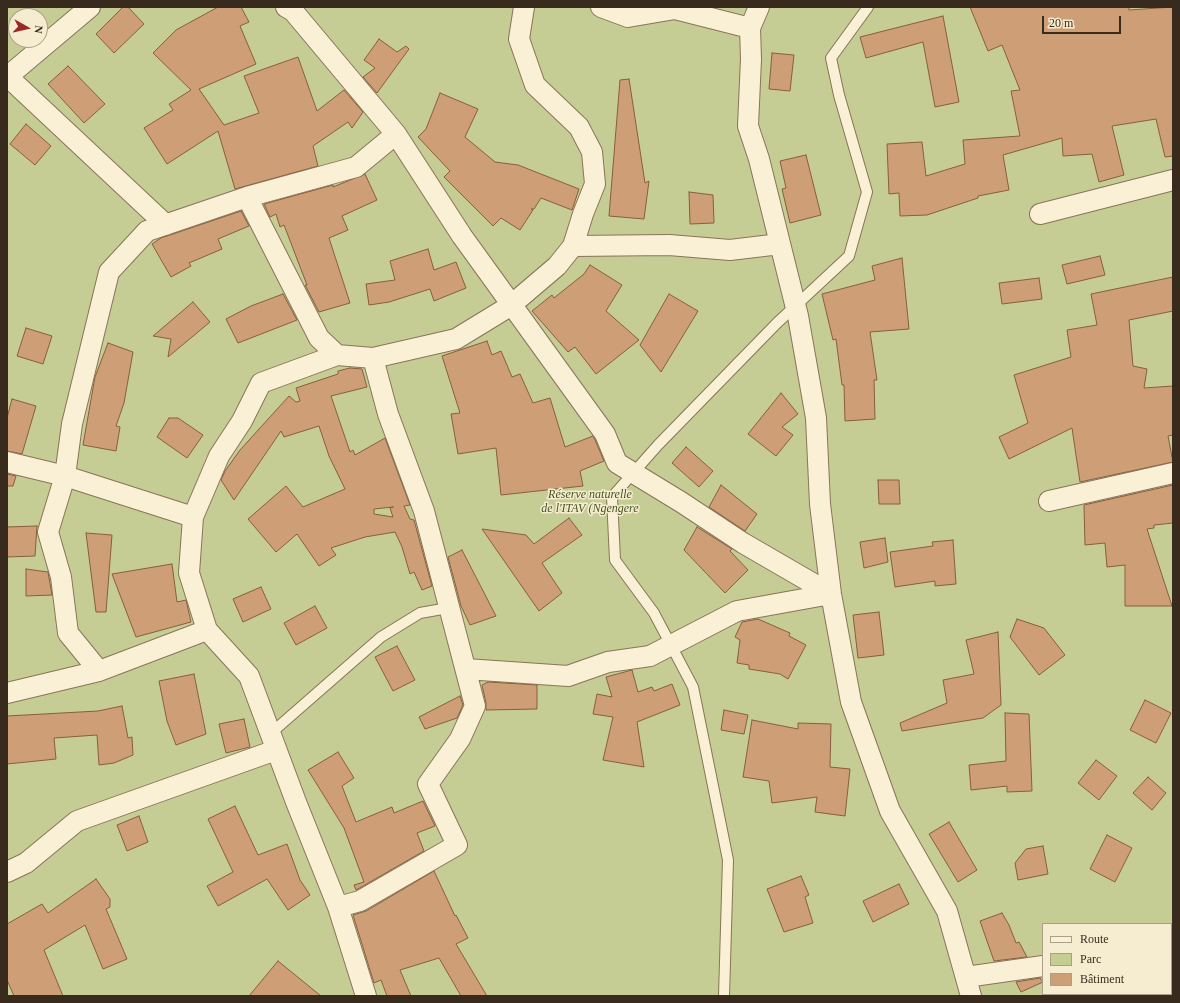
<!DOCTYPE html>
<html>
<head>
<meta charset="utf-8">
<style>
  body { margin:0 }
  #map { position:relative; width:1180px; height:1003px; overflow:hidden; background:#efe3c1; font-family:"Times New Roman",serif }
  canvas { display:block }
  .frame { position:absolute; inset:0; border:8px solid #382b1d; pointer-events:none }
  .legend { position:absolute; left:1042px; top:923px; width:130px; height:72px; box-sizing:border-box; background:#f6edd1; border:1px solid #aa9f89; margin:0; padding:5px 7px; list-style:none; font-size:12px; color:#382b1d }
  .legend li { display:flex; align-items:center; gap:8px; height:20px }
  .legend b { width:20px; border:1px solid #aa9f89 }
  .north { position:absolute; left:8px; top:8px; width:40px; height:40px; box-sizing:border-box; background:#f6edd1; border:1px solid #aa9f89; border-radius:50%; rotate:98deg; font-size:11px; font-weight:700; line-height:16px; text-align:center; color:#382b1d }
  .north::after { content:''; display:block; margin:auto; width:14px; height:18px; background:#992a27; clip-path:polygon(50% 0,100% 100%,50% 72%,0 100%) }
  .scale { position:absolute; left:1042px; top:16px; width:79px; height:18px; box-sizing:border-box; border:2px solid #382b1d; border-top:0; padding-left:5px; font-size:12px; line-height:14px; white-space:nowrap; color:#382b1d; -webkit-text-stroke:3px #f6edd1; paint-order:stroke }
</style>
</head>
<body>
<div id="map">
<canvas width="1180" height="1003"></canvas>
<div class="frame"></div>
<ul class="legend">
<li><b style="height:5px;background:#faf0d5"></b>Route</li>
<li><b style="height:11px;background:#c5cd95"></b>Parc</li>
<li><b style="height:11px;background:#ce9e76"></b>Bâtiment</li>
</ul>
<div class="north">N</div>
<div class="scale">20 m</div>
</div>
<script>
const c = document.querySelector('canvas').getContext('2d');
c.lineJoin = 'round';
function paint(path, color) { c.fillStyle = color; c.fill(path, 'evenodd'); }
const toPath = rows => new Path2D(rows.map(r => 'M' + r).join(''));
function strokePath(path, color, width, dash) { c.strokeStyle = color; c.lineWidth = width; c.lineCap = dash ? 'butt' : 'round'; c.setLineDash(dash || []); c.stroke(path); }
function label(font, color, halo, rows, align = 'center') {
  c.font = font + ' "Times New Roman",serif'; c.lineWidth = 3; c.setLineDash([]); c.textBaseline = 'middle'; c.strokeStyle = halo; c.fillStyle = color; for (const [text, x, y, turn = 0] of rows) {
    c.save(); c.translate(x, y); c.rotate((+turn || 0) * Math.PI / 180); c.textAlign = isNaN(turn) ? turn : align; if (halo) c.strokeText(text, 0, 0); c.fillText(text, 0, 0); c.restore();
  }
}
const green = toPath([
  [7,7,1173,7,1173,996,7,996],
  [16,16,40,16,40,40,16,40],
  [1043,924,1171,924,1171,994,1043,994]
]);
const building = toPath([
  [123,7,128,7,144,24,114,53,96,34,123,7],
  [218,7,241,7,249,22,240,26,256,64,199,89,224,125,259,113,244,76,298,57,317,111,344,90,363,112,352,128,348,122,313,146,318,166,235,189,218,131,167,164,144,128,173,110,169,104,191,90,153,53,176,30,218,7],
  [970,7,1129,7,1129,10,1173,7,1173,156,1165,157,1156,119,1112,126,1124,175,1099,182,1092,154,1063,156,1062,138,1003,155,1009,190,978,196,978,198,927,215,900,216,899,193,889,194,887,144,922,142,926,176,965,164,963,140,1020,136,1011,91,1020,90,1002,45,988,51,970,7],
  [943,16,959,102,935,107,923,42,866,58,860,37,943,16],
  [379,39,397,52,406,46,409,49,377,93,363,77,375,68,364,60,379,39],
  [772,53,794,55,790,91,769,89,772,53],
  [68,66,105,104,84,123,48,84,68,66],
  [629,79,645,183,649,181,644,219,609,216,620,80,629,79],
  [440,93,478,109,465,137,495,162,518,165,579,189,572,210,541,198,534,209,531,209,533,210,520,230,501,218,493,226,444,177,450,171,418,137,426,129,440,93],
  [26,124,51,146,35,165,10,144,26,124],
  [806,155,821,215,790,223,782,189,786,188,780,161,806,155],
  [365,174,377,200,342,216,348,230,329,238,350,303,319,312,305,285,307,285,284,225,280,227,276,214,270,217,264,204,333,185,333,187,365,174],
  [689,192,713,195,714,223,690,224,689,192],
  [241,211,249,226,218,239,222,249,189,263,191,266,171,277,152,244,161,238,241,211],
  [428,249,434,270,456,262,466,288,434,301,430,289,389,302,369,305,366,284,395,280,390,261,428,249],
  [1100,256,1105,275,1067,284,1062,265,1100,256],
  [902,258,909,329,870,332,877,380,874,380,875,419,845,421,844,385,842,385,836,339,833,340,822,294,875,280,872,266,902,258],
  [590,265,622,285,606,311,639,340,596,374,575,347,568,352,532,311,552,295,554,298,584,274,590,265],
  [1173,277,1173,311,1129,320,1133,366,1147,369,1144,388,1173,386,1173,435,1168,436,1173,462,1080,482,1072,428,1009,459,999,437,1028,423,1014,375,1071,357,1067,330,1097,325,1091,294,1173,277],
  [1039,278,1042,299,1002,304,999,283,1039,278],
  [283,294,297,320,238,343,226,319,251,306,283,294],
  [669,294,698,311,661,372,640,345,669,294],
  [193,302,210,322,168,357,171,339,153,336,193,302],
  [26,328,52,336,43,364,17,356,26,328],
  [487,341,492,355,501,351,512,377,520,374,533,403,550,398,565,447,593,436,595,440,604,461,580,471,583,486,501,495,496,448,458,454,451,414,460,413,442,356,487,341],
  [108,343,133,352,124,403,116,426,120,427,116,451,83,445,95,377,108,343],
  [350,368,362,369,367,387,331,396,350,452,353,450,355,455,385,438,410,505,404,506,410,519,414,520,432,586,422,590,414,572,410,574,402,547,395,532,365,537,331,548,336,555,319,566,297,534,276,552,248,519,286,486,303,507,345,489,329,456,319,426,284,437,281,431,234,500,221,480,225,471,240,450,289,396,296,402,300,401,296,388,338,374,338,371,350,368],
  [393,507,390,508,393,517,374,514,374,509,393,507],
  [781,393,798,414,782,427,793,435,776,456,748,434,781,393],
  [12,399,36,406,22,454,7,451,7,418,12,399],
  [169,418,178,418,203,435,187,458,157,437,169,418],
  [686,447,713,471,699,487,672,463,686,447],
  [7,474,16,476,13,486,7,486,7,474],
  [878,480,899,480,900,504,879,504,878,480],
  [721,485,757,514,745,531,709,507,721,485],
  [1173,485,1173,523,1154,525,1154,528,1147,529,1172,606,1125,606,1125,565,1107,567,1105,543,1085,545,1084,505,1173,485],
  [569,518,582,535,542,563,562,593,539,611,482,529,526,535,534,544,569,518],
  [37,526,35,556,7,557,7,527,37,526],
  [697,527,732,549,730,551,748,570,725,593,684,550,697,527],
  [86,533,112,535,106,612,96,612,86,533],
  [885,538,888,562,864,568,860,542,885,538],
  [953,540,956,584,935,586,935,581,895,587,890,552,933,546,932,542,953,540],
  [462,550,496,616,470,625,461,606,448,557,462,550],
  [172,564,177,602,186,600,191,622,136,637,112,574,172,564],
  [26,569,48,572,52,595,26,596,26,569],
  [261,587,271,609,243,622,233,599,261,587],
  [315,606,327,628,296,645,284,623,315,606],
  [879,612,884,655,858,658,853,615,879,612],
  [758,619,790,633,789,636,806,645,788,679,780,674,749,669,749,665,737,663,740,640,735,637,742,622,758,619],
  [1017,619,1044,628,1065,655,1039,675,1010,637,1017,619],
  [998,632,1001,705,983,718,902,731,900,723,947,703,943,680,974,674,966,640,998,632],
  [397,646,415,680,393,691,375,657,397,646],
  [632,670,638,692,652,687,654,691,672,684,680,705,637,722,644,767,603,760,613,717,593,714,597,694,612,697,606,677,632,670],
  [194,674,206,734,176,745,167,721,159,681,194,674],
  [488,682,537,685,537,709,486,710,486,703,482,685,488,682],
  [460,696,463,705,457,718,425,729,419,717,460,696],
  [1145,700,1171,713,1156,743,1130,730,1145,700],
  [122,706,128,738,132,737,133,755,114,763,99,765,97,735,54,738,56,759,7,764,7,716,98,711,122,706],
  [724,710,748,715,744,734,721,730,724,710],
  [1005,713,1029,714,1032,791,1007,792,1007,786,971,790,969,765,1006,761,1005,713],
  [244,719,250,747,226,753,219,724,244,719],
  [752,720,798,729,798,723,831,724,830,767,850,769,845,816,815,812,817,797,772,803,769,781,743,777,752,720],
  [338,752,354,778,342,786,356,822,392,807,394,813,423,801,435,826,417,833,424,851,356,890,354,885,364,882,344,828,308,770,338,752],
  [1096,760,1117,776,1099,800,1078,783,1096,760],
  [1148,777,1166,793,1152,810,1133,793,1148,777],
  [235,806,258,855,287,844,300,880,310,895,288,910,267,879,218,906,207,886,233,872,208,819,235,806],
  [139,816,148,842,127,851,117,825,139,816],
  [949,822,977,870,958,882,929,834,949,822],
  [1107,835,1132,848,1115,882,1090,869,1107,835],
  [1043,846,1048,874,1018,880,1015,863,1026,849,1043,846],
  [434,871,455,916,456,915,468,938,456,944,487,996,461,996,439,958,400,970,411,996,387,996,381,980,374,983,353,915,366,911,434,871],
  [801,876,809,895,805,897,813,923,784,932,767,889,801,876],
  [96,879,110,899,110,907,106,909,127,959,103,969,85,925,44,950,63,996,14,996,7,980,7,924,42,904,48,913,96,879],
  [899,884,909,904,873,922,863,901,899,884],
  [1002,913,1009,925,1016,943,1019,942,1027,957,994,961,980,921,1002,913],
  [278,961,321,996,249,996,278,961],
  [1040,978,1043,982,1021,992,1016,982,1040,978]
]);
const lane = toPath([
  [270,734,381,637,420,613,448,608],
  [724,996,728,860,693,687,654,613,615,560,612,497,658,445,777,323,849,256,867,192,839,95,831,58,868,7]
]);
const street = toPath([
  [286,7,293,11,396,134,462,236,605,434,617,463,681,502,743,543,831,594],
  [601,7,628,17,675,9,750,28],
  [759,7,750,28,751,59,748,126,759,159,798,316,816,418,820,504,831,594,851,702,890,811,947,911,971,996],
  [7,76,166,225],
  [7,77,90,7],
  [247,197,319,338,337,355],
  [1040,214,1173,180],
  [573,246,669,245,730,250,780,244],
  [7,462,65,476,193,517],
  [1049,501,1173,473],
  [466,669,568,676,608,662,650,656,737,611,831,594],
  [99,671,68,633,61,577,48,532,65,476,72,424,109,272,147,231,247,197,356,167,396,134],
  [7,693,99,671,207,630],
  [7,872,26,863,77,821,276,750],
  [338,907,360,901,457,845,428,784,460,739,475,706,424,511,388,414,373,358],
  [966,977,1043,966],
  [1171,992,1173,993],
  [366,996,338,907,296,802,249,676,207,630,189,573,193,517,219,456,242,421,261,383,337,355,373,358,456,339,510,306,557,266,573,246,583,214,595,184,592,152,579,127,535,85,519,39,524,7]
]);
const parkNames = [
  ["Réserve naturelle",590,495],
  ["de l'ITAV (Ngengere",590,509]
];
paint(green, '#c5cd95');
paint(building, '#ce9e76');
strokePath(building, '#895e3e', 1);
strokePath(lane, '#897458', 12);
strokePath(street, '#897458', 22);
strokePath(lane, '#faf0d5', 10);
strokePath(street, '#faf0d5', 20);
label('italic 12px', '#475523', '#f6edd1', parkNames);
</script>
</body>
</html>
